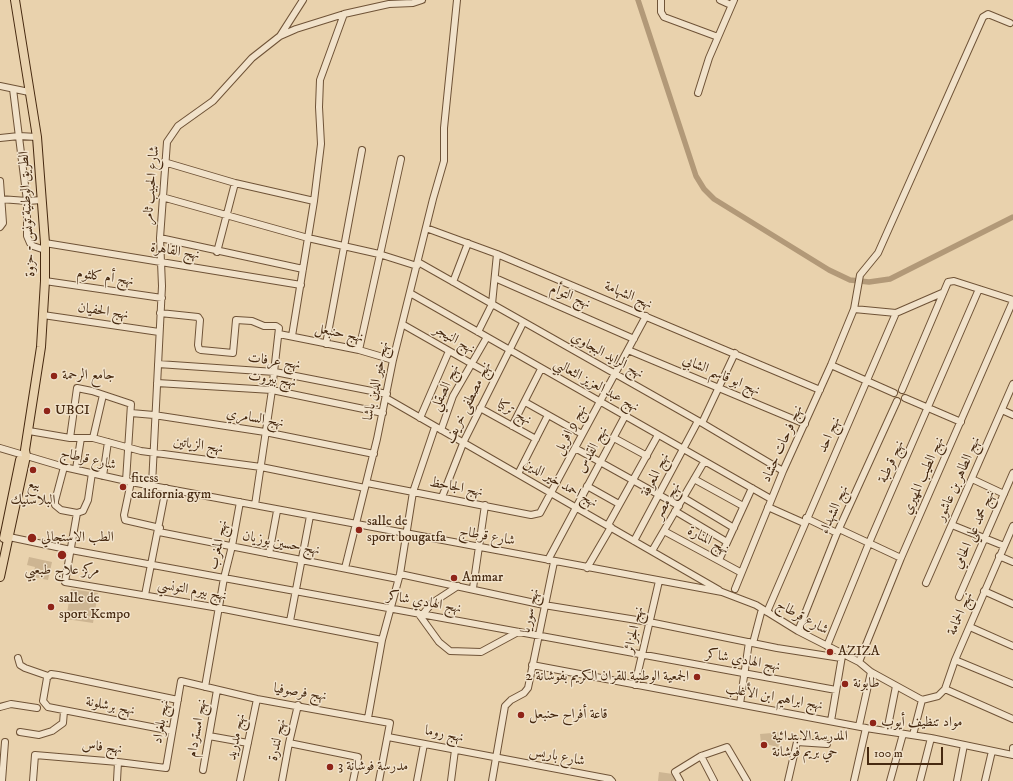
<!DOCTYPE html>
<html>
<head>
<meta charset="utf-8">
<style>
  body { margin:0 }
  #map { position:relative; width:1013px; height:781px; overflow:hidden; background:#e9d2ad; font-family:"IM FELL DW Pica",serif }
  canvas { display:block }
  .scale { position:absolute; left:867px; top:747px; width:76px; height:18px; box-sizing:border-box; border:2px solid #462910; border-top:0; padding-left:5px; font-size:12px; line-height:14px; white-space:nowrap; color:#462910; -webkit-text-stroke:3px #f1e2ca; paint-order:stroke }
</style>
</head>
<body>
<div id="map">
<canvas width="1013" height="781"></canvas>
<div class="scale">100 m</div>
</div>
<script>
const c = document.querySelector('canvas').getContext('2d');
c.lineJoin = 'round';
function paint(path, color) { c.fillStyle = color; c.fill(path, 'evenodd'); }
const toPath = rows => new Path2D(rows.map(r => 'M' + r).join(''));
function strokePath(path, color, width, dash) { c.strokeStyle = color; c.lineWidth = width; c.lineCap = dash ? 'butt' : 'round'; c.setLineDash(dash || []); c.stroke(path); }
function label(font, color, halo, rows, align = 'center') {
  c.font = font + ' "IM FELL DW Pica",Amiri,serif'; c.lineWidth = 3; c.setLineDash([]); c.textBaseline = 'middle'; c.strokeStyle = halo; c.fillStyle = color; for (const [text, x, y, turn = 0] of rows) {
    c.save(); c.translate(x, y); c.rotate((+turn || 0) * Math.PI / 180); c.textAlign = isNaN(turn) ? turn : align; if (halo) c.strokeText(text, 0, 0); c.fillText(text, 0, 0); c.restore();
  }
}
const green = toPath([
  [29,557,52,562,48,580,33,577,35,567,27,565],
  [71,589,98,593,93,623,66,619],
  [784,732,778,747,761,743,760,734],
  [659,772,673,774,677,781,658,781]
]);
const canal = toPath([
  [638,0,696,176,704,189,714,199,829,270,850,280,869,282,890,279,1013,217]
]);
const minor = toPath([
  [661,0,661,12,664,17,718,37],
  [720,0,731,5],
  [280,36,303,0],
  [0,86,29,92],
  [13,89,27,201,27,236,30,243,33,246,45,250],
  [698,93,709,58,734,0],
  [0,138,19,136,37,137],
  [164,162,235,183,314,201],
  [0,181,3,223,0,227],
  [162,197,308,238,379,254,417,266],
  [0,199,27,201,42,200],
  [426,228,497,254,820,390],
  [160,238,303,269],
  [45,243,301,285],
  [217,252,235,183],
  [418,262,702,423,783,471],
  [495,278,634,339],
  [45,281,162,298],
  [453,282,468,243],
  [410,293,771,499],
  [854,309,896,313],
  [160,313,198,317,200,320,198,345,199,349,201,350,233,353,236,320,252,321,264,326,276,326,279,328,272,390,255,505],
  [43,315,159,332],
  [402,324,495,377],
  [478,332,492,304,497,254],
  [279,334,359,350,393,360],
  [292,336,314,201,321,144,319,107,320,80,344,14],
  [326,344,362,150],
  [359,350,401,159],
  [628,350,805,424],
  [158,364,275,372,387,394],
  [831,365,894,393],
  [157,383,272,390,383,413],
  [902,390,948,282,954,281,1013,300],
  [386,398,719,590],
  [905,398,961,422],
  [525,402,582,434],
  [480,408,536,439],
  [1002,410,1013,415],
  [131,413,154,415,265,432,374,454],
  [420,418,449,351],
  [702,423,735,353],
  [512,426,541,369],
  [441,430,453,396,487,337],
  [29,431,70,438,93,438,141,451,261,467,365,488],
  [70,438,77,388,92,391,131,404,126,481],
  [93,438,103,395],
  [614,438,647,456],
  [0,448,64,467,131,482,722,592,756,605,798,631,859,662,871,672,922,700],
  [575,448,679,506],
  [64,467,55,501,55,505,61,510,77,513,83,511,88,500,92,473],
  [76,469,81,438],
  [518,474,548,415],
  [103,476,108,442],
  [694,479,743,506],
  [972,479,1004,494],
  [131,482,124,515,125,520,160,528],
  [367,483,531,515,540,513,646,316],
  [152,485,162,286,160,238,167,142,178,126,213,101,252,58,280,36,296,29,344,14,389,4,413,3,422,0],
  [587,486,619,504],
  [442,497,464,441,523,323],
  [684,498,734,528],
  [768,507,804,523],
  [675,511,727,542],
  [77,513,65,582,219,608,382,640],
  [806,518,837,533],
  [608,525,658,435],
  [952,525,1004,546],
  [839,529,901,558],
  [664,531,740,572],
  [159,532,398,579],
  [9,537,71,550,836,690],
  [634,541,698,421],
  [652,551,704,462],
  [269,554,277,511],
  [999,556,1013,562],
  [548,560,625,416],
  [719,560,752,488],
  [345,568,377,439,393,360,433,199,444,161,444,128,457,0],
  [587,568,611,527],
  [400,574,544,605,649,622,777,648,841,658],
  [926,583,1013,384],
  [473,588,485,505],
  [735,589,783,471,831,365,854,309,860,275,878,253,882,244,983,17,988,14,1010,23],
  [984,591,1013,604],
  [145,595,166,488],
  [959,597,1013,473],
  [767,612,896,313,942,293],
  [418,613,439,642,450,651,481,652,518,632],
  [423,614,432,603,458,586],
  [290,621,310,516],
  [970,627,1013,646],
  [798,631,837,533,897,401],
  [753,643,762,609],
  [827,646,869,543,979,289],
  [18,658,20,665,25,668,48,676],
  [955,660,1013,684],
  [859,662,901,558,1013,301],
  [532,665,866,728,931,738,1013,755],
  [635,685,659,581],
  [205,687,224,578,232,546,240,502],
  [945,689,1013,719],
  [922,700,938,696,945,689,955,660,1013,526],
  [740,704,749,642],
  [0,707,11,704,37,708],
  [368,718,382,640,400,574,413,492,435,427],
  [831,721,842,656],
  [859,726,871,672],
  [172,731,48,707,43,701,47,678,51,674,58,675,178,700],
  [887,731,896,686],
  [20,732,39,735,52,731,63,723,64,711],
  [913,735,922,700],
  [209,736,248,743],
  [388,737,610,779,612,781],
  [289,743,358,757,353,781],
  [1013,748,1013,750],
  [701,756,714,781],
  [203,770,217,690],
  [2,781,5,742],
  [33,781,35,755,118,762,166,768,181,681,257,699,390,723,379,781],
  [117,781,118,762],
  [240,781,257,699],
  [282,781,289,743,298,705],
  [417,781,424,744],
  [451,781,455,750],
  [492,781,505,706,511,700,524,693,528,688,554,562],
  [680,781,675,772,701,756,727,747,747,781],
  [788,781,797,742,827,744],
  [854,781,866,728],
  [890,781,903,734],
  [920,781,931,738],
  [957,781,964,745],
  [985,781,992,751]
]);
const major = toPath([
  [4,538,20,460],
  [0,577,26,456,25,450,41,347,45,281,45,243,37,137,15,0]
]);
const markers = [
  [54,376,4,"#8f2418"],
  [47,411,4,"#8f2418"],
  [33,470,4,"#8f2418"],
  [123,487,4,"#8f2418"],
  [359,530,4,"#8f2418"],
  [32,538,5,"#8f2418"],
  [62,555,5,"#8f2418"],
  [454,578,4,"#8f2418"],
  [51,607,4,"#8f2418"],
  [830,652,4,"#8f2418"],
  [697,677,4,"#8f2418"],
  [845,684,4,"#8f2418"],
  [521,715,4,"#8f2418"],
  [873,723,4,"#8f2418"],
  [764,745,4,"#8f2418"],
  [330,767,4,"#8f2418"]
];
const streetNames = [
  ["شارع الحبيب ثامر",152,185,-85],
  ["الطريق الوطنية تونس - حزوة",28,214,-93],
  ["نهج القاهرة",175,252,9],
  ["نهج أم كلثوم",105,278,8],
  ["نهج الشهامة",628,296,23],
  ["نهج التوأم",570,297,23],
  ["نهج الحفيان",103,312,8],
  ["نهج حنبعل",339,334,12],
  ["نهج النيجر",454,340,30],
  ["نهج الرايد البجاوي",607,356,29],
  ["نهج عرفات",274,362,8],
  ["نهج ابو قاسم الشابي",721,376,23],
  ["نهج بيروت",272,380,8],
  ["نهج خير الدين باشا",377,381,-78],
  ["نهج عبد العزيز الثعالبي",596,386,29],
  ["نهج الصقلي",446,388,-65],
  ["نهج مصطفى خريف",469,403,-64],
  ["نهج تركيا",514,413,29],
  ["نهج السامري",255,419,10],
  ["نهج 9 افريل",571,430,-62],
  ["نهج احد",830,435,-66],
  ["نهج فرحات حشاد",783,444,-66],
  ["نهج الزياتين",198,446,8],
  ["نهج القدس",593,450,-61],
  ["شارع قرطاج",88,460,13],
  ["نهج قرطبة",892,462,-66],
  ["نهج المعرفة",656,475,-63],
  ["نهج الطيب المهيري",924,476,-66],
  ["نهج الطاهر بن عاشور",959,479,-66],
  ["نهج احمد خير الدين",560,484,30],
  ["نهج الجاحظ",456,488,11],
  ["نهج مصر",668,501,-60],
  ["نهج الشهداء",835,510,-66],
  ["نهج محمد علي الحامي",975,530,-66],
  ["شارع قرطاج",487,537,10],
  ["نهج المنارة",708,541,28],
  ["نهج حسين بوزيان",281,544,11],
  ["نهج المغرب",219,545,-78],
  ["نهج بيرم التونسي",192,591,10],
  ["نهج الهادي شاكر",424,603,10],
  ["نهج سوريا",531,611,-78],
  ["نهج الحمامة",961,614,-67],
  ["شارع قرطاج",802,618,29],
  ["نهج الجزائر",635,630,-77],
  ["نهج الهادي شاكر",743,661,10],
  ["نهج فرصوفيا",300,693,9],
  ["نهج ابراهيم ابن الأغلب",774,698,10],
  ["نهج برشلونة",110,707,11],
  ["نهج بلغراد",162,722,-80],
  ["نهج امستردام",198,728,-80],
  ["نهج روما",444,735,11],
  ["نهج مدريد",237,737,-78],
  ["نهج لندرة",278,740,-78],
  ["نهج فاس",102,748,6],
  ["شارع باريس",557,757,11]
];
const poiNames = [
  ["جامع الرحمة",62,376],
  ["UBCI",55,411],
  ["fitess",131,479],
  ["california gym",131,495],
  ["بيع",33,485,"center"],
  ["البلاستيك",33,501,"center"],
  ["salle de",367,522],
  ["sport bougatfa",367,538],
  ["الطب الاستجالي",41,538],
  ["مركز علاج طبعيي",62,571,"center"],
  ["Ammar",462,578],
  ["salle de",59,599],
  ["sport Kempo",59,615],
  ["AZIZA",838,652],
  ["الجمعية الوطنية للقران الكريم بفوشانة 2",689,677,"right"],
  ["طابونة",853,684],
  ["قاعة أفراح حنبعل",529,715],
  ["مواد تنظيف أيوب",881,723],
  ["المدرسة الابتدائية",772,737],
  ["حي بريم فوشانة",772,753],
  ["مدرسة فوشانة 3",338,767]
];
paint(green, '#cdb592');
strokePath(canal, '#b29978', 5.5);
strokePath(minor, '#6f5337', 8);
strokePath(major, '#462910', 10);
strokePath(minor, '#f1e2ca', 6);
strokePath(major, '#e9d2ad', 8);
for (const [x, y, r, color] of markers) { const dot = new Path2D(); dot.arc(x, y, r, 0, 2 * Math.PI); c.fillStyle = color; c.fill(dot); strokePath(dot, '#f1e2ca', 1.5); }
label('14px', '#462910', '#f1e2ca', streetNames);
label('14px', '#462910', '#f1e2ca', poiNames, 'left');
</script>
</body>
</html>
